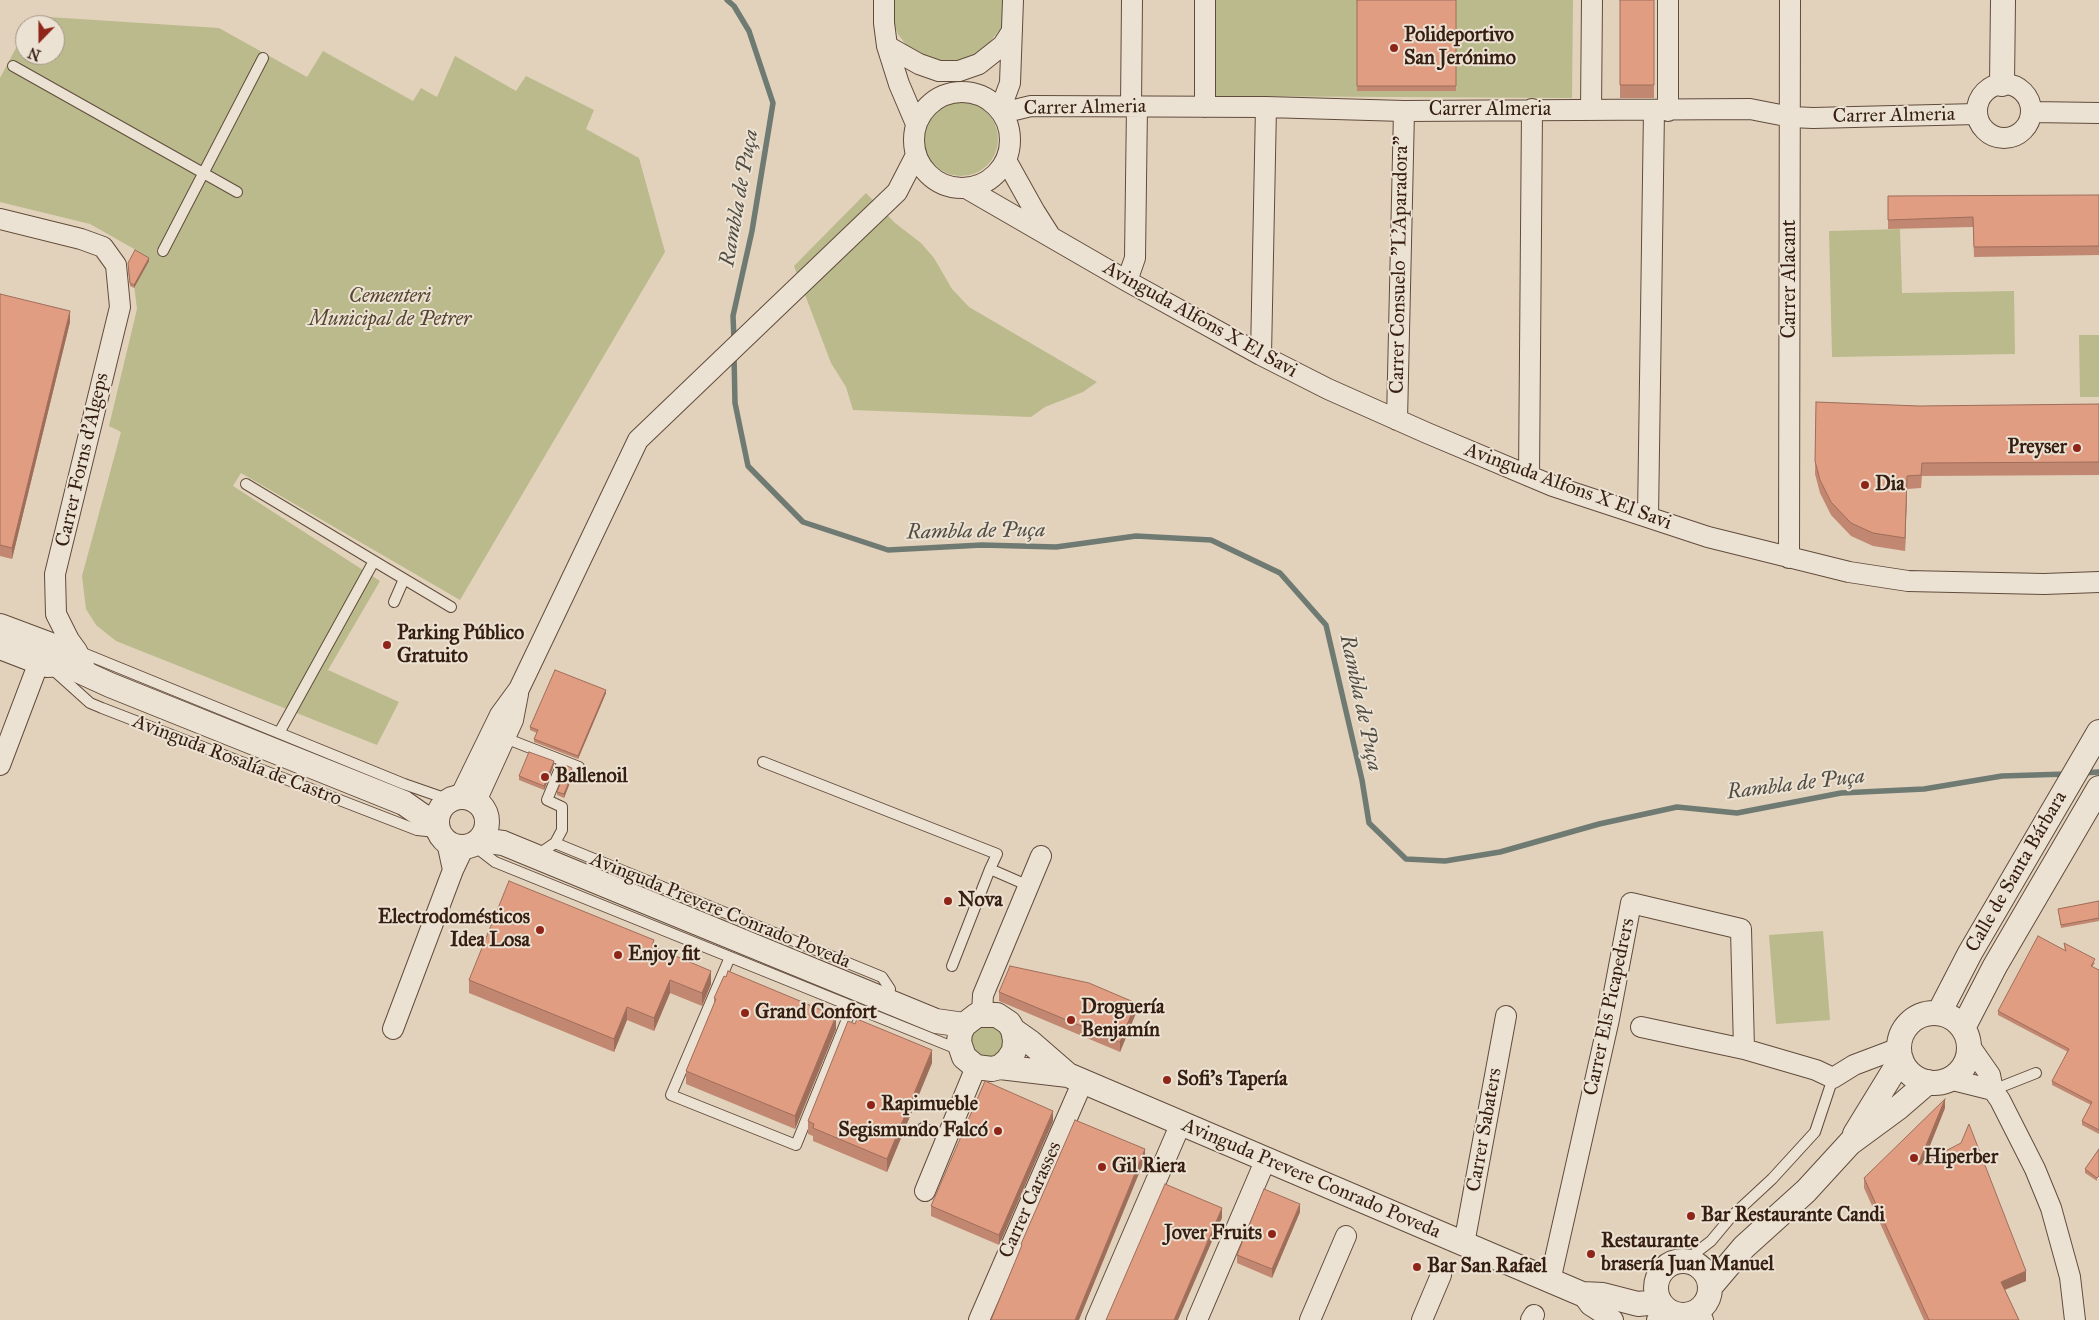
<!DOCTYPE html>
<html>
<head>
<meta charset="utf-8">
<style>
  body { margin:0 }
  #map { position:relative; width:2099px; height:1320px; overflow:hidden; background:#e2d2bb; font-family:"IM FELL Great Primer",serif }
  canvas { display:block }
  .north { position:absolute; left:15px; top:15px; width:50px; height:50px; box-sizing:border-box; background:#ece2d3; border:1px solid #a39486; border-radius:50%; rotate:202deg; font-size:14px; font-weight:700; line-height:20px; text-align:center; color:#361f12 }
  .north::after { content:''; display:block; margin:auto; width:18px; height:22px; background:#8f2418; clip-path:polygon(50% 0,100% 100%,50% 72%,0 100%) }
</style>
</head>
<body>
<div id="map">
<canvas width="2099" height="1320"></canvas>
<div class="north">N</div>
</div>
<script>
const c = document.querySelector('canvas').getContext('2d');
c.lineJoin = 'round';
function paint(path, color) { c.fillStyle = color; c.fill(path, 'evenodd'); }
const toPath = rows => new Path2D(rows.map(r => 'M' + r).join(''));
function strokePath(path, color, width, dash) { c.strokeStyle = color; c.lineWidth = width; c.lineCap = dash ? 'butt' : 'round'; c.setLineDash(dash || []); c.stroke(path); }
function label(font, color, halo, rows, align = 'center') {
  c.font = font + ' "IM FELL Great Primer",serif'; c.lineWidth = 4; c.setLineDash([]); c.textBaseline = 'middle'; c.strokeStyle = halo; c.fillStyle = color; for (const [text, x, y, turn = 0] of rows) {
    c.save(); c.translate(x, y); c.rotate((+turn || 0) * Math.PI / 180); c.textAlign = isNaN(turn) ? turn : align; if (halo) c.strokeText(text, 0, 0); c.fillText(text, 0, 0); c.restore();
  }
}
const green = toPath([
  [890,0,1006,0,1005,10,1001,28,984,49,968,58,953,61,937,61,921,56,907,46,898,34,890,14],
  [1216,0,1573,0,1572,98,1215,96],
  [33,16,219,28,307,77,323,51,413,101,421,88,437,97,455,56,516,91,526,76,594,110,586,129,639,158,665,252,460,600,241,473,233,486,380,581,328,670,399,702,377,745,116,641,96,625,86,609,82,576,121,432,109,426,137,309,134,285,128,275,136,250,90,224,0,202,0,78,25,31,25,55,55,55,55,25,28,25],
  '924 139a37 37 0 1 1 74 0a37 37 0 1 1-74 0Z',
  [866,193,895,223,921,243,934,258,952,289,969,307,1097,382,1083,392,1045,407,1031,417,853,410,846,387,831,363,794,266],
  [1900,229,1902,293,2014,291,2015,354,1832,357,1829,231],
  [2079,335,2099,335,2099,397,2080,397],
  [1823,931,1830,1020,1776,1024,1769,935],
  '971 1042a17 17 0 1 1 34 0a17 17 0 1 1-34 0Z'
]);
const stream = toPath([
  [727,0,734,6,749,31,773,103,752,231,733,316,734,340],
  [734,355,735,403,748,466,803,522,888,550,982,545,1056,547,1136,536,1211,540,1280,573,1326,625,1362,780,1369,823,1406,859,1445,861,1500,852,1599,824,1677,807,1737,813,1841,793,1924,789,2002,776,2067,774],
  [2082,773,2099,772]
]);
const service = toPath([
  [13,66,237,192],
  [163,251,263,58],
  [246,484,374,561],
  [394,602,404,579],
  [78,651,404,784,450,800],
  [50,667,90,703,102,708,417,830,436,832],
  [279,733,374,561,451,607],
  [505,738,579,767],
  [763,762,997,854,990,869],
  [555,843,562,830,562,807,547,800,563,761],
  [473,845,495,862,960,1050],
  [536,856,555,843,882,977,890,989,888,1001],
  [730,957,671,1095,796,1145,852,1007],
  [952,966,990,869,1029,886],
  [1993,1090,2036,1073],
  [923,1128,947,1137],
  [1685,1261,1711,1241,1731,1217,1772,1179,1815,1132,1833,1078]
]);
const minor = toPath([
  [884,0,884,23,887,46,899,84,916,124],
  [887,46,919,64,939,71,959,71,979,64,1003,45,1012,31],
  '1977 111a27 27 0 1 1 54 0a27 27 0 1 1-54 0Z',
  '914 140a48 48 0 1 1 96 0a48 48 0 1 1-96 0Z',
  [1131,106,1132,0],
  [1205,107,1205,0],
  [1000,110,1010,83,1013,0],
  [1591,110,1592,0],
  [1668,111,1668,0],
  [2032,112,2099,113],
  [1002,113,1031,106,1266,107,1404,111,1750,109,1791,117,1813,118,1977,114],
  [1006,160,1035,212,1049,234],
  [966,188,1127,281,1261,355,1328,389,1427,433,1553,486,1708,537,1849,572,1908,581,2044,584,2099,582],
  [0,219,81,239,103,247,116,265,120,307,55,574,56,614,69,640,77,651,88,675],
  [1127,281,1135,258,1137,106],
  [1261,355,1266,107],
  [1397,420,1404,111],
  [1529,476,1532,109],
  [1648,517,1654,110],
  [1789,558,1790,0],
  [0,765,39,662],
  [460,797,500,715,519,689,638,440,897,192,916,155],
  [476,801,513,720,518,694],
  [447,842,453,870],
  [982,1014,983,995,1041,856],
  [1641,1027,1744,1049,1816,1070,1833,1078,1854,1065,1899,1048],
  [393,1029,453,870,464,847],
  [1969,1045,1990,1075,1993,1090,2000,1100,2035,1169,2051,1208,2070,1277,2075,1320],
  [1949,1079,1993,1090],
  [925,1191,976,1067],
  [1464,1244,1506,1016],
  [1550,1281,1609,1019,1631,903,1741,929,1744,1049],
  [1582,1294,1590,1305,1613,1320],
  [1698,1311,1703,1320],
  [979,1320,1083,1081],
  [1096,1320,1181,1123],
  [1197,1320,1266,1159],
  [1310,1320,1346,1236],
  [1422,1320,1441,1275],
  [1531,1320,1534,1315],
  [1657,1320,1664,1309]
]);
const tertiary = toPath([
  [2002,84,2003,0],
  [0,626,56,647,64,664],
  [0,647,47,665,64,664,110,685,404,803,437,826],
  '437 822a25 25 0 1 1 50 0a25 25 0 1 1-50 0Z',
  [480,840,503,843,936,1021,964,1025],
  [1939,1013,1970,953,2099,732],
  '1899 1048a35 35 0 1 1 70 0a35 35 0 1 1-70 0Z',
  [1963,1028,1995,966,2099,788],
  [1013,1030,1030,1042,1068,1075],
  [1000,1067,1008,1060,1014,1051,1015,1040,1013,1030,1009,1023,997,1015,977,1015,964,1025,960,1033,959,1042,964,1057,976,1067,992,1069,1000,1067,1068,1075,1582,1294,1603,1295,1638,1304,1658,1302],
  [1855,1134,1901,1059],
  '1656 1288a27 27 0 1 1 54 0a27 27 0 1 1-54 0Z',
  [1710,1287,1744,1247,1806,1191,1850,1143,1899,1107,1928,1082]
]);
const wall = toPath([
  [1357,0,1456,0,1456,91,1357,91],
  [1620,0,1654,0,1654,98,1620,98],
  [2099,195,2099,255,1974,257,1973,227,1888,229,1888,220],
  [149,261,134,288,130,286,128,267],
  [0,294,70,322,12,559,0,556],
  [1816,402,1919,406,2099,404,2099,475,1922,476,1921,488,1907,489,1905,551,1873,546,1851,536,1831,515,1820,493,1815,474],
  [606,693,578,759,534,742,534,739,537,733,530,730,530,727],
  [554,765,544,790,519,780,519,776],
  [572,772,573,775,564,798,557,795,557,792],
  [2099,901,2099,921,2061,928,2058,909],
  [2064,943,2095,963,2092,967,2099,970,2099,1134,2082,1125,2082,1121,2091,1105,2052,1085,2052,1081,2068,1052,1998,1015,1998,1011,2065,951],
  [654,947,711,984,702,1006,670,993,654,1031,627,1020,614,1052,469,993,469,980],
  [999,992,1136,1013,1120,1052,999,1001],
  [714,998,836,1029,795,1129,686,1084,686,1071,714,1004],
  [932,1063,887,1172,813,1141,813,1136,808,1134,808,1121],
  [1945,1108,1923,1163,2026,1281,2005,1290,2019,1320,1924,1320,1864,1188,1864,1178],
  [1053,1121,999,1245,931,1216,931,1206],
  [2099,1149,2097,1181,2085,1173,2085,1169],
  [1300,1212,1272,1278,1237,1263,1237,1255]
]);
const shadedWall = toPath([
  [149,258,149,261,134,288,134,285],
  [70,311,70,322,12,559,12,548],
  [1907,476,1907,489,1905,551,1905,538],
  [606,690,606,693,578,759,578,756],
  [554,761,554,765,544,790,544,786],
  [573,772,573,775,564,798,564,794],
  [711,971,711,984,702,1006,702,993],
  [670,980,670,993,654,1031,654,1018],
  [1136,1003,1136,1013,1120,1052,1120,1042],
  [627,1007,627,1020,614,1052,614,1039],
  [836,1016,836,1029,795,1129,795,1116],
  [932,1050,932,1063,887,1172,887,1159],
  [1945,1099,1945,1108,1918,1175,1918,1165],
  [1053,1111,1053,1121,999,1245,999,1235],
  [1145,1149,1145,1159,1079,1320,1075,1320],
  [1300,1204,1300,1212,1272,1278,1272,1269],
  [1222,1208,1222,1218,1178,1320,1174,1320],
  [2026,1271,2026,1281,2001,1291,2001,1282]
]);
const building = toPath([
  [1357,0,1456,0,1456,86,1357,86,1357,0],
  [1620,0,1654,0,1654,85,1620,85,1620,0],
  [2099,195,2099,246,1974,247,1973,217,1888,220,1888,196,2099,195],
  [135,250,149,258,134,285,130,283,128,263,135,250],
  [0,294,70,311,12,548,0,545,0,294],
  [1816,402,1919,406,2099,404,2099,462,1922,463,1921,475,1907,476,1905,538,1873,533,1851,523,1831,502,1820,480,1815,461,1816,402],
  [555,670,606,690,578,756,534,739,538,730,530,727,555,670],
  [529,752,554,761,544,786,519,776,529,752],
  [567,766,572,768,571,771,573,772,564,794,557,792,567,766],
  [509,881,654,940,652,946,711,971,702,993,670,980,654,1018,627,1007,614,1039,469,980,509,881],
  [2099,901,2099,918,2061,925,2058,909,2099,901],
  [2038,936,2066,951,2064,943,2095,959,2091,966,2099,970,2099,1130,2082,1121,2092,1102,2052,1081,2069,1049,1998,1011,2038,936],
  [1010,966,1089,983,1136,1003,1120,1042,999,992,1010,966],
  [728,971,836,1016,795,1116,686,1071,716,999,714,998,724,976,726,977,728,971],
  [857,1019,932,1050,887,1159,813,1128,814,1124,808,1121,848,1021,855,1024,857,1019],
  [985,1081,1053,1111,999,1235,931,1206,985,1081],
  [1945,1099,1918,1165,1961,1143,1969,1124,2026,1271,2001,1282,2019,1320,1929,1320,1864,1178,1945,1099],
  [1075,1120,1145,1149,1075,1320,991,1320,1022,1245,1021,1244,1075,1120],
  [2099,1149,2099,1176,2097,1178,2085,1169,2099,1149],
  [1165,1184,1222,1208,1174,1320,1106,1320,1165,1184],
  [1264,1189,1300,1204,1272,1269,1237,1255,1264,1189]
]);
const markers = [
  [1394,48,5,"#8f2418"],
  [2077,448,5,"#8f2418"],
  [1865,485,5,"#8f2418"],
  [387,645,5,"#8f2418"],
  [545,777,5,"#8f2418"],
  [948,901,5,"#8f2418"],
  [540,930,5,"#8f2418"],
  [618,955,5,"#8f2418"],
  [745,1013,5,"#8f2418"],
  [1071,1020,5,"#8f2418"],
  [1167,1080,5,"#8f2418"],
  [871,1105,5,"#8f2418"],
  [998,1131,5,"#8f2418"],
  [1914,1158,5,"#8f2418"],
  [1102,1167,5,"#8f2418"],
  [1691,1216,5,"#8f2418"],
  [1272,1234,5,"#8f2418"],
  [1591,1254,5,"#8f2418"],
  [1417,1267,5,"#8f2418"]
];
const poiNames = [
  ["Polideportivo",1404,36],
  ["San Jerónimo",1404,59],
  ["Preyser",2067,448,"right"],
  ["Dia",1875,485],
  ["Parking Público",397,634],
  ["Gratuito",397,657],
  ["Ballenoil",555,777],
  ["Nova",958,901],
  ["Electrodomésticos",530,918,"right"],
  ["Idea Losa",530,941,"right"],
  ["Enjoy fit",628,955],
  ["Droguería",1081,1008],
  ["Benjamín",1081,1031],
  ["Grand Confort",755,1013],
  ["Sofi's Tapería",1177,1080],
  ["Rapimueble",881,1105],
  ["Segismundo Falcó",988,1131,"right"],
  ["Hiperber",1924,1158],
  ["Gil Riera",1112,1167],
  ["Bar Restaurante Candi",1701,1216],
  ["Jover Fruits",1262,1234,"right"],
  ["Restaurante",1601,1242],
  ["brasería Juan Manuel",1601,1265],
  ["Bar San Rafael",1427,1267]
];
const streetNames = [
  ["Carrer Almeria",1085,108,-1],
  ["Carrer Almeria",1490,110],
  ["Carrer Almeria",1894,116,-1],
  ["Carrer Consuelo \"L'Aparadora\"",1400,265,-89],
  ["Carrer Alacant",1790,279,-90],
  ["Avinguda Alfons X El Savi",1200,320,29],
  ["Carrer Forns d'Algeps",83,460,-77],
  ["Avinguda Alfons X El Savi",1568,487,20],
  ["Avinguda Rosalía de Castro",237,761,21],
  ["Calle de Santa Bárbara",2017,872,-60],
  ["Avinguda Prevere Conrado Poveda",720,911,22],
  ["Carrer Els Picapedrers",1610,1007,-78],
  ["Carrer Sabaters",1485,1130,-80],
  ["Avinguda Prevere Conrado Poveda",1311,1179,23],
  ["Carrer Carasses",1031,1200,-66]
];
const parkNames = [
  ["Cementeri",390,297],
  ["Municipal de Petrer",390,320]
];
const waterNames = [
  ["Rambla de Puça",740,198,-80],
  ["Rambla de Puça",976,532,-1],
  ["Rambla de Puça",1360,703,78],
  ["Rambla de Puça",1796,785,-7]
];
paint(green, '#baba8c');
strokePath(stream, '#6f7a73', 5.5);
strokePath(service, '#614c3c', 12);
strokePath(minor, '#614c3c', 22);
strokePath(tertiary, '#614c3c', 26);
strokePath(service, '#ece2d3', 10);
strokePath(minor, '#ece2d3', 20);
strokePath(tertiary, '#ece2d3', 24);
paint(wall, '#c28770');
paint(shadedWall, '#9e6e5b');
paint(building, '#e19d82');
strokePath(building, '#9e6e5b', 1);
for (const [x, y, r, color] of markers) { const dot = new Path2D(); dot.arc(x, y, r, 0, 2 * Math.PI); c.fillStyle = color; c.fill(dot); strokePath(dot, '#ece2d3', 2); }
label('bold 20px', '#361f12', '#ece2d3', poiNames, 'left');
label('20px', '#361f12', '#ece2d3', streetNames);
label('italic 20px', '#574630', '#ece2d3', parkNames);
label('italic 21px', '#524d43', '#ece2d3', waterNames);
</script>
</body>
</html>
